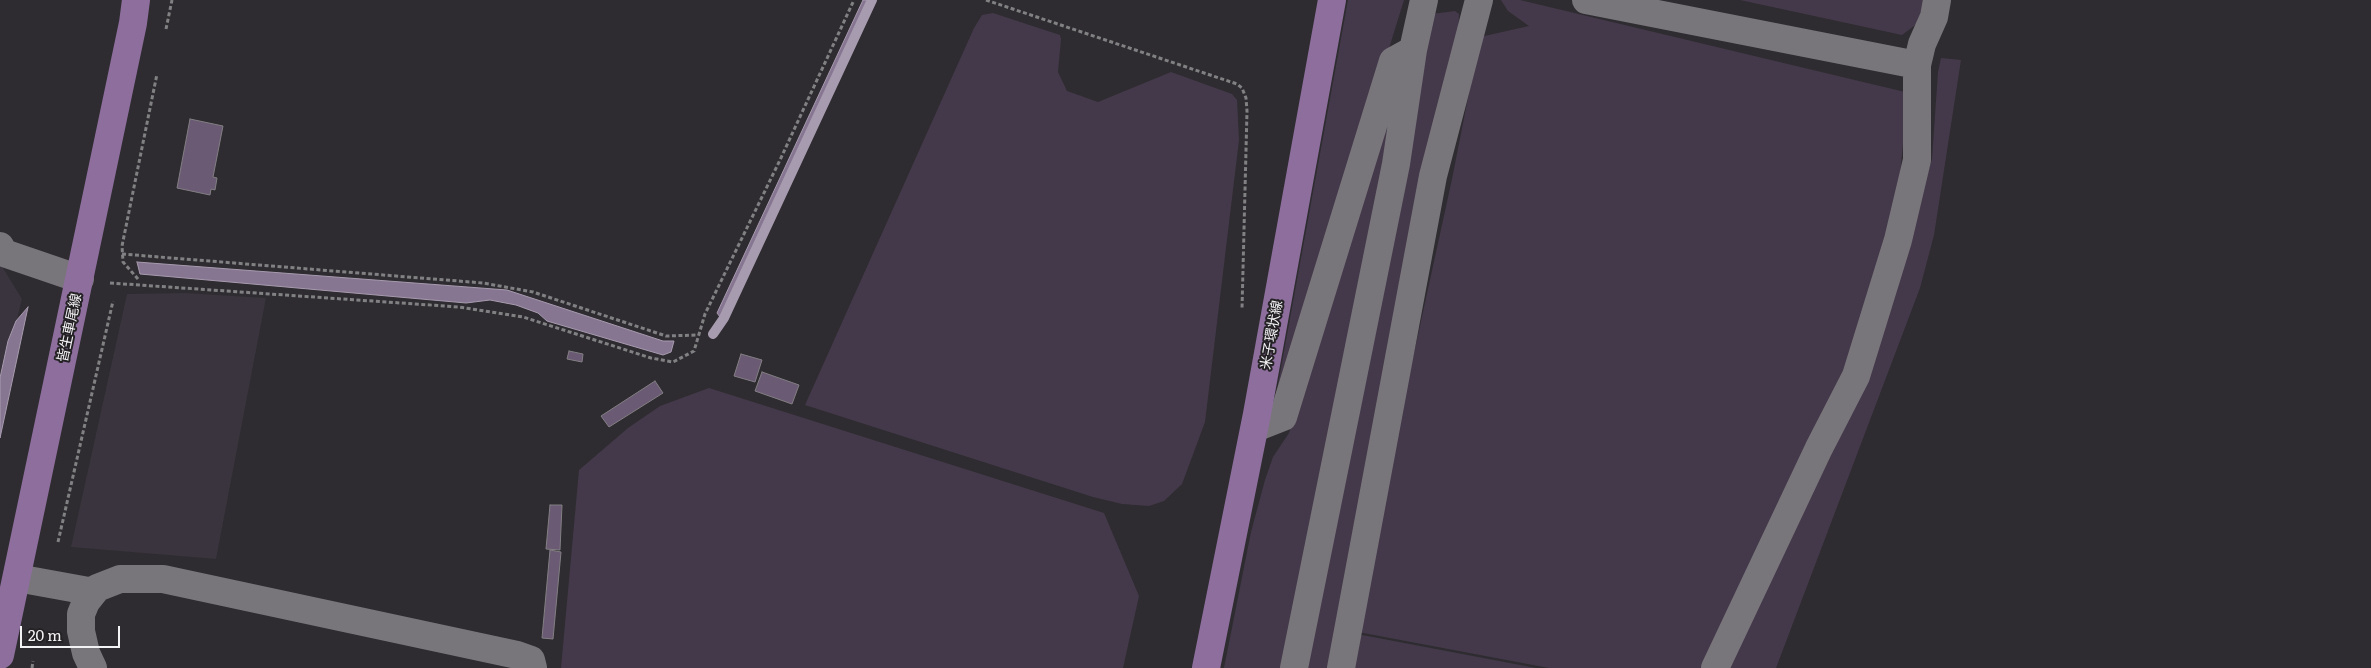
<!DOCTYPE html>
<html>
<head>
<meta charset="utf-8">
<style>
  body { margin:0 }
  #map { position:relative; width:2371px; height:668px; overflow:hidden; background:#2e2c30; font-family:Literata,serif }
  canvas { display:block }
  .scale { position:absolute; left:20px; top:626px; width:100px; height:22px; box-sizing:border-box; border:2px solid #f3f2f4; border-top:0; padding-left:6px; font-size:15px; line-height:18px; white-space:nowrap; color:#f3f2f4; -webkit-text-stroke:4px #252226; paint-order:stroke }
</style>
</head>
<body>
<div id="map">
<canvas width="2371" height="668"></canvas>
<div class="scale">20 m</div>
</div>
<script>
const c = document.querySelector('canvas').getContext('2d');
c.lineJoin = 'round';
function paint(path, color) { c.fillStyle = color; c.fill(path, 'evenodd'); }
const toPath = rows => new Path2D(rows.map(r => 'M' + r).join(''));
function strokePath(path, color, width, dash) { c.strokeStyle = color; c.lineWidth = width; c.lineCap = dash ? 'butt' : 'round'; c.setLineDash(dash || []); c.stroke(path); }
function label(font, color, halo, rows, align = 'center') {
  c.font = font + ' Literata,"Noto Sans JP",serif'; c.lineWidth = 4; c.setLineDash([]); c.textBaseline = 'middle'; c.strokeStyle = halo; c.fillStyle = color; for (const [text, x, y, turn = 0] of rows) {
    c.save(); c.translate(x, y); c.rotate((+turn || 0) * Math.PI / 180); c.textAlign = isNaN(turn) ? turn : align; if (halo) c.strokeText(text, 0, 0); c.fillText(text, 0, 0); c.restore();
  }
}
const built = toPath([
  [0,263,22,299,0,387],
  [185,293,266,298,216,559,71,547,127,294]
]);
const green = toPath([
  [1348,0,1404,0,1279,403,1273,412],
  [1501,0,1520,0,1905,92,1907,102,1897,206,1838,394,1705,668,1549,668,1358,632,1378,518,1452,179,1480,37,1529,26,1508,11],
  [1740,0,1925,0,1922,20,1902,35],
  [1455,11,1459,14,1458,38,1335,668,1302,668,1432,14],
  [993,13,1060,35,1061,39,1058,72,1067,91,1098,102,1171,72,1232,94,1237,100,1239,140,1205,422,1182,484,1164,501,1149,506,1122,504,1093,497,805,405,974,28,982,15],
  [1941,58,1961,60,1934,235,1920,288,1776,668,1728,668,1842,432,1866,375,1932,159,1938,72],
  [1399,84,1285,668,1224,668,1251,532,1265,480,1273,457,1289,433],
  [709,388,1104,513,1139,596,1123,668,561,668,579,470,628,428,660,406],
  [1357,634,1536,668,1351,668]
]);
const water = toPath([
  [863,0,869,0,720,317,717,313,863,0],
  [137,262,507,290,663,341,674,341,671,352,663,355,547,321,538,313,516,305,490,300,466,303,140,274,137,262],
  [28,307,21,340,0,438,0,378,8,341,16,321,28,307]
]);
const stream = toPath([
  [713,334,724,318,872,0]
]);
const building = toPath([
  [190,119,223,126,213,177,217,178,215,190,211,189,210,195,177,188,190,119],
  [569,351,583,354,582,362,567,359,569,351],
  [741,354,762,360,755,382,734,376,741,354],
  [762,372,799,385,792,404,755,391,762,372],
  [655,381,663,393,609,427,601,416,655,381],
  [550,505,562,505,560,550,546,549,550,505],
  [550,550,561,552,553,639,542,638,550,550]
]);
const path = toPath([
  [986,0,1237,84,1242,88,1246,98,1247,111,1242,309],
  [166,29,172,0],
  [122,254,483,283,533,292,666,336,698,335],
  [138,279,123,262,122,246,157,74],
  [110,283,459,307,523,317,651,358,673,362,694,351,705,314,780,160,854,0],
  [58,542,113,301],
  [32,668,33,661]
]);
const minor = toPath([
  [1586,0,1917,65],
  [0,246,4,253,80,279],
  [1255,428,1283,417,1393,61,1413,50],
  [17,578,94,592],
  [93,668,86,653,81,631,81,614,86,602,97,588,120,579,163,579,517,655,531,660,533,668],
  [1294,668,1396,164,1413,50,1424,0],
  [1341,668,1433,176,1479,0],
  [1715,668,1819,448,1856,376,1898,240,1917,160,1917,65,1922,44,1934,17,1937,0]
]);
const major = toPath([
  [0,655,133,23,136,0],
  [1206,668,1257,414,1332,0]
]);
const streetNames = [
  ["皆生車尾線",70,328,-78],
  ["米子環状線",1272,335,-80]
];
paint(built, '#39343d');
paint(green, '#44394a');
paint(water, '#877691');
strokePath(water, '#a79baf', 1);
strokePath(stream, '#a79baf', 10);
paint(building, '#6b5a74');
strokePath(building, '#827f83', 1);
strokePath(path, '#818083', 3, [4, 2.5]);
strokePath(minor, '#79767b', 28);
strokePath(major, '#8d6e9d', 28);
label('14px', '#f3f2f4', '#252226', streetNames);
</script>
</body>
</html>
